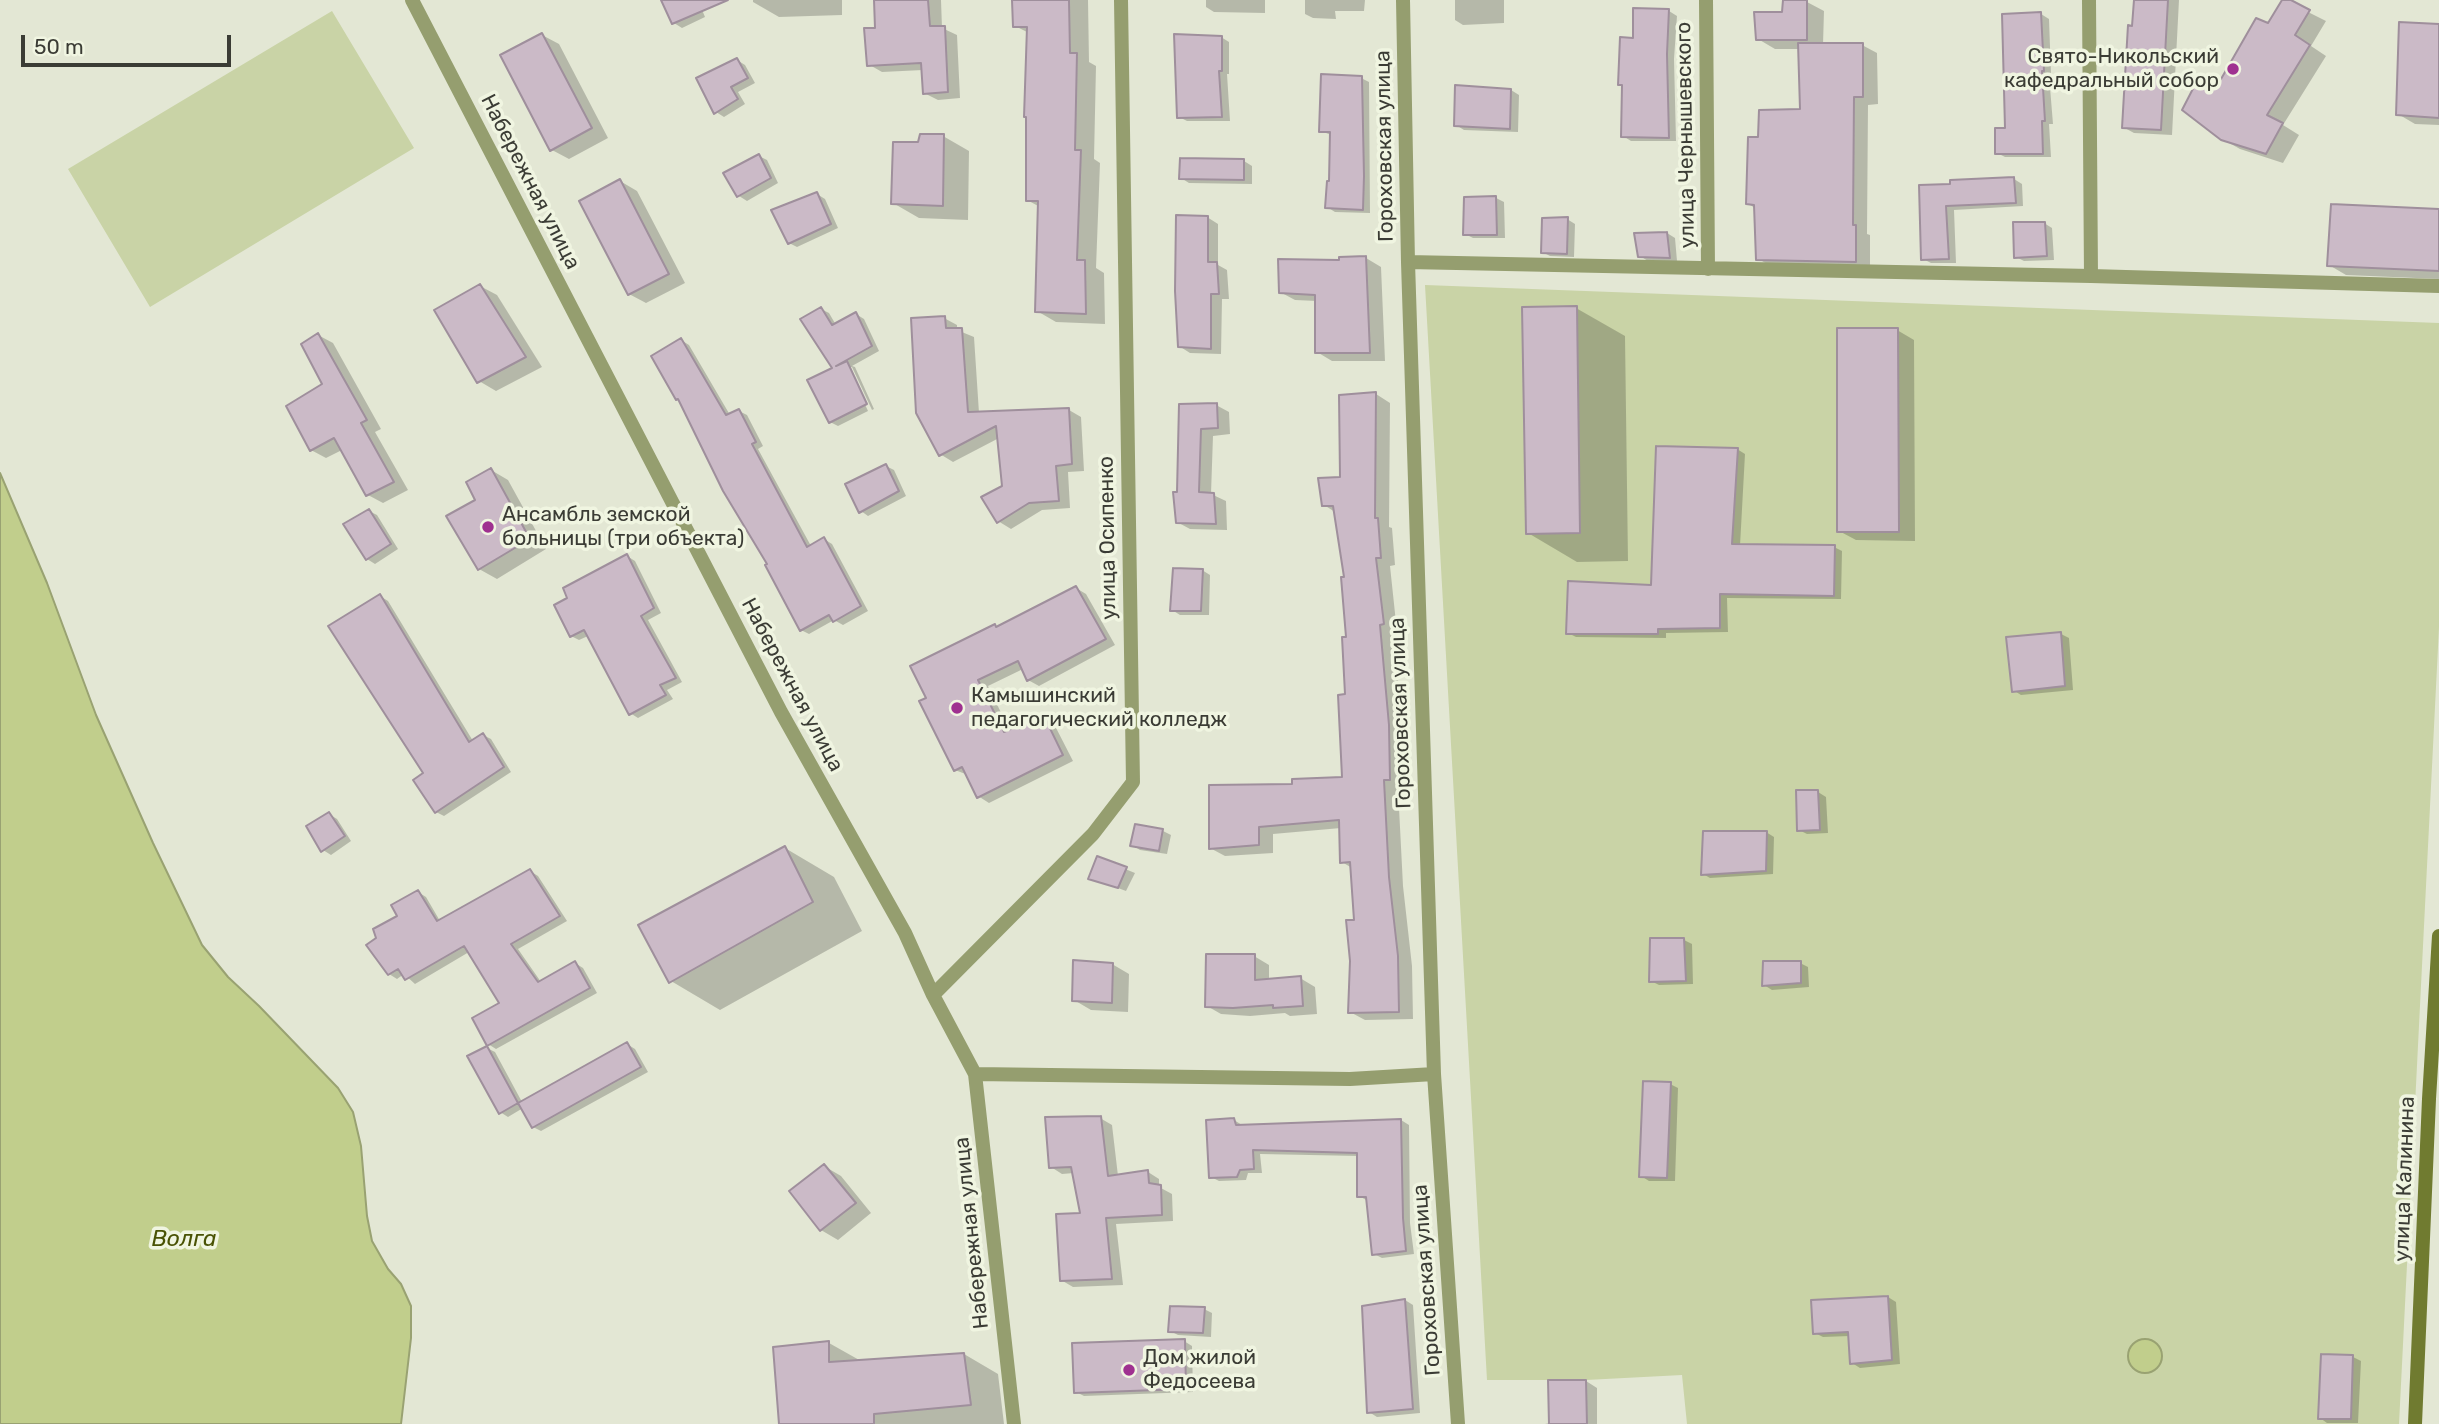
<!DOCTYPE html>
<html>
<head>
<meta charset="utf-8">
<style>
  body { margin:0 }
  #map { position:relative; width:2439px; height:1424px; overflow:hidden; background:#e3e7d4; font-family:Rubik,sans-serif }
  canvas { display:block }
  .scale { position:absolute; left:21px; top:35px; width:210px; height:32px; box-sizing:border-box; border:4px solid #3b3c35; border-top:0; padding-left:9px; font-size:21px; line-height:24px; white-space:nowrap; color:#3b3c35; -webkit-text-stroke:5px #f0f5e1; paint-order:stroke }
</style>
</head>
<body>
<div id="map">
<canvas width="2439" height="1424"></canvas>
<div class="scale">50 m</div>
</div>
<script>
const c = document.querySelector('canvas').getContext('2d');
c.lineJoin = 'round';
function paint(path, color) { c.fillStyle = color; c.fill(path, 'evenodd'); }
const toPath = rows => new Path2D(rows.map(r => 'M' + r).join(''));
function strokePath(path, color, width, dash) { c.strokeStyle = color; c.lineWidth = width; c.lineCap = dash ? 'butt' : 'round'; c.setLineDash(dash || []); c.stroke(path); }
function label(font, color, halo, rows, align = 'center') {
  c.font = font + ' Rubik,sans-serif'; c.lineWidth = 7; c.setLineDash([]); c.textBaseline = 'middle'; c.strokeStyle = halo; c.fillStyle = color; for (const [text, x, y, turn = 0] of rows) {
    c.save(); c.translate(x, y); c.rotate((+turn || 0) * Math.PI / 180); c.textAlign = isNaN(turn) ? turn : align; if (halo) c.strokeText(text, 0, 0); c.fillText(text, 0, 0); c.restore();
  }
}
const green = toPath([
  [332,11,414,148,150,307,68,169],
  [1425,285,2439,323,2439,627,2399,1424,1687,1424,1682,1375,1586,1380,1487,1380]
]);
const water = toPath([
  [0,473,47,583,96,715,153,843,202,945,228,977,259,1006,338,1088,353,1112,361,1146,367,1216,372,1241,388,1269,401,1284,411,1306,411,1338,401,1424,0,1424,0,473],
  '2128 1356a17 17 0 1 1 34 0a17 17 0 1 1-34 0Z'
]);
const shadow = toPath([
  [663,0,698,0,705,17,682,28,674,23],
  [753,0,842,0,842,15,779,17,753,2],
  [875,0,941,0,942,28,957,35,960,98,938,100,924,93,923,70,882,72,868,64,877,30],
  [1012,0,1088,0,1089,62,1096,66,1094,159,1100,163,1096,268,1104,273,1105,324,1056,322,1037,311,1040,207,1027,200,1029,33,1015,26],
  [1206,0,1265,0,1265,13,1214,12,1206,7],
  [1305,0,1365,0,1364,11,1335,11,1336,19,1313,18,1305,14],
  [1455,0,1504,0,1504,23,1463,25,1455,20],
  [2136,0,2179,0,2172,135,2134,133,2123,127],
  [2284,0,2326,21,2311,46,2326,56,2283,125,2299,135,2283,163,2240,149,2222,139,2269,26],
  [1807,2,1824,11,1823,45,1862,45,1877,53,1878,104,1868,105,1867,234,1870,235,1870,269,1772,267,1757,258,1755,208,1747,203,1760,138,1802,111,1800,49,1775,49,1758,39,1784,14],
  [1669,11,1677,16,1674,59,1676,141,1631,141,1623,136,1624,87,1619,84,1635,40],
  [2041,14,2049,19,2051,74,2049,75,2053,124,2049,124,2051,157,2005,157,1997,153,2007,130],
  [2439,26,2439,125,2415,124,2398,114],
  [542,35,559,44,608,138,569,159,552,150],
  [1221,37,1229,42,1229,74,1227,74,1230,121,1187,121,1179,117],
  [737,60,745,65,755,83,738,92,745,104,724,117,716,112],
  [1361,78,1369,82,1370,213,1335,212,1327,207,1330,183,1331,135,1321,131],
  [1457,86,1511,90,1519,95,1518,132,1464,130,1456,125],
  [943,136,969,151,968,220,919,218,893,203,919,144],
  [759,156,767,160,778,183,747,201,739,196],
  [1244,161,1252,166,1252,184,1189,183,1181,178],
  [2014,179,2022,184,2023,206,1954,210,1956,263,1931,263,1923,259,1952,186],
  [620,181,637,191,685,283,646,303,629,294],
  [817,194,825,199,838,228,797,247,789,243],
  [1496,198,1504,202,1505,238,1473,238,1465,234],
  [2439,211,2439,279,2346,275,2329,265],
  [1207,217,1218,224,1218,265,1227,270,1229,299,1222,299,1221,354,1190,353,1179,346],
  [1567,219,1575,224,1574,257,1550,256,1542,252],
  [2044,223,2052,228,2054,260,2024,261,2016,257],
  [1667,233,1675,238,1677,261,1648,261,1640,256],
  [1366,258,1381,267,1385,361,1332,361,1317,352,1317,301,1295,300,1280,292,1341,262],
  [480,286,497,295,542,367,496,391,479,381],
  [1576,308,1625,336,1628,561,1577,562,1528,533],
  [821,309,829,313,836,325,856,314,864,319,879,351,852,366,855,367,874,409,872,410,852,367,848,367,868,411,838,426,830,422,834,369],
  [944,318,957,325,957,330,974,337,979,413,1069,410,1081,417,1084,471,1068,472,1070,508,1042,510,1011,529,998,521,1004,487,999,438,953,462,940,454],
  [1897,330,1914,340,1915,541,1856,540,1839,531],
  [318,335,333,343,381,429,375,432,408,490,383,503,368,495,342,450,326,458,311,450,324,385],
  [681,340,689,345,730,415,739,411,747,415,763,446,758,449,811,546,824,539,832,544,868,611,843,625,834,620,809,634,801,630,769,564],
  [1376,394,1390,403,1389,527,1392,528,1395,565,1390,566,1397,632,1393,632,1403,734,1404,788,1398,788,1403,886,1412,966,1413,1019,1365,1020,1350,1012,1356,922,1352,868,1342,862,1341,828,1273,834,1273,853,1225,856,1210,848,1294,786,1344,778,1347,696,1346,579,1335,512,1324,505,1341,479],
  [1216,405,1229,412,1230,434,1213,436,1211,494,1226,501,1227,530,1190,529,1177,522,1181,406],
  [1737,449,1745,454,1740,546,1834,547,1842,551,1841,599,1727,598,1728,632,1666,633,1666,638,1576,637,1568,633,1653,587],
  [886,466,894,470,906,496,868,516,861,511],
  [491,470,508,480,546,549,497,579,479,569,478,500],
  [369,511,377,515,398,549,375,564,367,559],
  [627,556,635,561,661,613,648,620,682,682,667,690,673,699,638,718,630,713,588,636,579,640,571,636,570,599],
  [1202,570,1210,575,1209,615,1180,615,1172,610],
  [1076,588,1086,594,1115,645,1039,686,1028,680,1023,669,988,686,1010,731,1043,716,1053,722,1073,761,989,803,978,796,968,775,955,770,922,702,998,628],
  [380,596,388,601,473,741,483,735,491,739,511,772,444,816,436,812],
  [2061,634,2069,638,2073,690,2021,695,2013,690],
  [1818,792,1826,797,1828,833,1807,834,1799,830],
  [329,814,337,819,351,841,331,855,323,850],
  [1136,826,1163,831,1171,835,1167,854,1140,850,1132,845],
  [1766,832,1774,837,1773,874,1710,878,1703,874],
  [785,848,834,877,862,931,720,1010,671,981],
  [1098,858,1135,873,1126,891,1091,878],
  [530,871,538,876,567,921,518,949,541,982,575,963,583,968,597,993,496,1049,488,1044,502,1004,469,952,415,984,404,974,397,979,389,974,399,917,418,892,426,897,440,921],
  [1684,940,1692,944,1693,984,1659,985,1651,981],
  [1254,956,1269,965,1269,981,1300,978,1315,987,1317,1014,1290,1016,1285,1013,1250,1016,1221,1014,1207,1006],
  [1800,963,1808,967,1809,987,1772,990,1764,985],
  [1112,964,1129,974,1128,1012,1091,1010,1074,1000],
  [627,1044,635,1049,648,1072,541,1131,533,1127,523,1108,508,1117,500,1112,487,1048,495,1052,522,1102],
  [1670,1084,1678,1088,1675,1181,1649,1181,1641,1176],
  [1100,1118,1112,1125,1118,1176,1148,1172,1159,1179,1159,1187,1172,1194,1173,1221,1116,1224,1123,1285,1073,1287,1061,1280,1082,1215,1074,1173,1062,1174,1051,1167],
  [1234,1120,1242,1125,1401,1120,1409,1125,1410,1223,1414,1254,1382,1258,1374,1254,1368,1201,1359,1196,1359,1156,1260,1154,1262,1173,1248,1173,1246,1180,1219,1181,1211,1177],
  [824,1166,841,1176,871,1213,838,1240,821,1230],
  [1888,1297,1896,1302,1900,1364,1860,1368,1852,1363,1850,1336,1823,1337,1815,1333],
  [1405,1300,1413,1305,1420,1413,1377,1417,1369,1412],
  [1204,1309,1212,1313,1211,1337,1178,1335,1170,1331],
  [1184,1341,1192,1346,1193,1392,1084,1396,1076,1392],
  [829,1343,861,1361,964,1354,998,1374,1004,1424,781,1424],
  [2353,1357,2361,1361,2358,1423,2327,1423,2320,1418],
  [1586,1381,1597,1388,1597,1424,1545,1424,1550,1423]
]);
const building = toPath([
  [661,0,728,0,672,24,661,0],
  [874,0,928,0,930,26,945,26,948,92,923,94,921,63,867,66,864,28,875,28,874,0],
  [1012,0,1069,0,1070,53,1077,53,1075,150,1081,150,1077,260,1085,260,1086,314,1035,312,1038,201,1026,201,1026,117,1024,117,1027,27,1013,27,1012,0],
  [1783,0,1807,0,1807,40,1756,40,1754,12,1782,12,1783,0],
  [2134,0,2168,0,2161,130,2122,128,2128,25,2132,26,2134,0],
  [2282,0,2291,0,2310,10,2295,35,2310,45,2267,115,2283,123,2266,154,2221,140,2182,110,2199,77,2217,86,2256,18,2268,23,2282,0],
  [1633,8,1669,9,1667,54,1669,138,1621,137,1622,85,1618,85,1620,37,1633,38,1633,8],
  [2041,12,2044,71,2042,71,2045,121,2042,121,2043,154,1995,154,1995,128,2005,128,2002,14,2041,12],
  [2399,22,2439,24,2439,118,2396,115,2399,22],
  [542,33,592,128,550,151,500,55,542,33],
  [1174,34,1222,36,1222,71,1219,71,1222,117,1177,118,1174,34],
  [1798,43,1863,43,1863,97,1854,97,1853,225,1856,225,1856,262,1756,260,1754,205,1746,204,1748,137,1758,137,1759,110,1800,109,1798,43],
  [737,58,748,78,731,87,738,99,714,114,696,78,737,58],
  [1321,74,1362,76,1364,176,1363,210,1325,208,1327,181,1329,181,1330,132,1319,132,1321,74],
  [1455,85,1511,89,1510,129,1454,126,1455,85],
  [920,134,944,134,943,206,891,204,893,142,918,142,920,134],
  [759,154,771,178,737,197,723,173,759,154],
  [1180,158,1244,159,1244,180,1179,179,1180,158],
  [2014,177,2016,203,1946,206,1949,259,1921,260,1919,185,1950,184,1950,180,2014,177],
  [620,179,669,274,628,295,579,201,620,179],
  [817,192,831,224,788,244,771,210,817,192],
  [1496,196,1497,235,1463,235,1464,197,1496,196],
  [2331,204,2439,209,2439,271,2327,266,2331,204],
  [1176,215,1208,216,1208,262,1217,262,1219,294,1211,294,1211,349,1178,347,1175,291,1176,215],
  [1568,217,1567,254,1541,253,1542,218,1568,217],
  [2013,222,2045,222,2047,256,2014,258,2013,222],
  [1667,232,1670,258,1638,257,1634,233,1667,232],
  [1366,256,1370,353,1315,353,1315,295,1279,293,1278,259,1339,260,1339,257,1366,256],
  [480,284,526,357,477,383,434,310,480,284],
  [1577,306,1580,533,1526,534,1522,307,1577,306],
  [821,307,832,325,856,312,872,346,836,366,847,361,867,404,829,423,807,380,832,368,800,319,821,307],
  [945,316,946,328,962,328,968,412,1069,408,1072,464,1056,466,1059,501,1029,503,997,523,981,497,1002,486,996,426,939,456,916,413,911,318,945,316],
  [1837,328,1898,328,1899,532,1837,532,1837,328],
  [318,333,367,420,361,423,394,482,366,496,334,438,310,451,286,406,322,384,301,344,318,333],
  [681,338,726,415,739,409,756,442,752,444,807,547,824,537,861,606,833,622,829,615,800,631,765,565,767,564,723,491,678,399,676,400,651,356,681,338],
  [1376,392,1375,518,1378,518,1381,558,1376,558,1384,624,1380,625,1389,725,1390,780,1384,780,1389,877,1398,956,1399,1012,1348,1013,1350,961,1346,920,1354,920,1350,862,1340,863,1339,820,1259,827,1259,845,1209,849,1209,785,1292,784,1292,779,1342,777,1338,695,1345,694,1342,637,1346,637,1341,577,1344,577,1333,506,1322,506,1318,478,1340,477,1339,395,1376,392],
  [1217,403,1218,428,1201,429,1199,492,1214,493,1216,524,1176,523,1173,492,1177,492,1179,404,1217,403],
  [1656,446,1738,448,1732,544,1835,545,1834,596,1720,594,1720,628,1658,629,1658,634,1566,634,1568,581,1651,585,1656,446],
  [886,464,899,491,859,513,845,484,886,464],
  [491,468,530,539,478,570,446,516,475,500,466,482,491,468],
  [369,509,391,544,366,560,343,524,369,509],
  [627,554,654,608,641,616,676,678,660,685,666,695,629,715,584,630,570,637,554,605,567,598,563,588,627,554],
  [1173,568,1203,569,1201,611,1170,611,1173,568],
  [1076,586,1106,639,1027,681,1018,661,978,680,1004,732,1043,714,1063,755,977,798,962,767,954,771,919,701,926,698,910,666,995,624,996,627,1076,586],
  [380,594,469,742,483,733,504,767,435,813,413,780,423,773,328,626,380,594],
  [2061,632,2065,686,2012,692,2006,637,2061,632],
  [1796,790,1818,790,1820,830,1797,831,1796,790],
  [329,812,345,836,321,852,306,826,329,812],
  [1135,824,1163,829,1159,851,1130,846,1135,824],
  [1703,831,1767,831,1766,871,1701,875,1703,831],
  [785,846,813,902,669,983,638,925,785,846],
  [1097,856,1127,867,1118,888,1088,879,1097,856],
  [530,869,560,916,511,944,538,982,575,961,590,988,487,1046,472,1018,499,1003,464,946,405,980,398,969,388,975,366,945,376,938,373,929,397,916,391,905,418,890,437,921,530,869],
  [1650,938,1684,938,1686,981,1649,982,1650,938],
  [1206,954,1255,954,1255,980,1301,976,1303,1006,1273,1008,1273,1005,1233,1008,1205,1007,1206,954],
  [1073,960,1113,963,1112,1003,1072,1001,1073,960],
  [1763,961,1801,961,1801,983,1762,986,1763,961],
  [627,1042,641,1067,532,1128,518,1103,627,1042],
  [487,1046,518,1103,499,1114,467,1056,487,1046],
  [1643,1081,1671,1082,1667,1178,1639,1177,1643,1081],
  [1101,1116,1108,1176,1148,1170,1149,1183,1161,1185,1162,1215,1106,1218,1112,1279,1060,1281,1056,1214,1080,1213,1071,1167,1049,1168,1045,1117,1101,1116],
  [1234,1118,1236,1125,1401,1119,1403,1218,1406,1251,1372,1255,1366,1197,1357,1197,1357,1153,1253,1150,1254,1169,1240,1170,1237,1177,1209,1178,1206,1120,1234,1118],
  [824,1164,856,1203,820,1231,789,1191,824,1164],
  [1888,1296,1892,1360,1850,1364,1848,1332,1813,1334,1811,1300,1888,1296],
  [1405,1299,1413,1409,1367,1413,1362,1306,1405,1299],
  [1170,1306,1205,1307,1203,1333,1168,1332,1170,1306],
  [1185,1339,1186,1389,1074,1393,1072,1343,1185,1339],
  [829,1341,829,1362,964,1353,971,1405,874,1414,874,1424,779,1424,773,1347,829,1341],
  [2321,1354,2353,1355,2351,1419,2318,1419,2321,1354],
  [1548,1380,1586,1380,1587,1424,1549,1424,1548,1380]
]);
const street = toPath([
  [412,0,781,712,905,933,933,995,975,1074,1014,1424],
  [1403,0,1408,262,1434,1074,1458,1424],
  [1706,0,1708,269],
  [2089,0,2091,276],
  [1408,262,2091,276,2439,286],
  [933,995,1093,834,1133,782,1121,0],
  [975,1074,1350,1079,1434,1074]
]);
const secondary = toPath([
  [2415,1424,2429,1099,2439,936]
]);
const markers = [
  [2233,69,7,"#9f3190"],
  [488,527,7,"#9f3190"],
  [957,708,7,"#9f3190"],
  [1129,1370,7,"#9f3190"]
];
const poiNames = [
  ["Свято-Никольский",2219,57,"right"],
  ["кафедральный собор",2219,81,"right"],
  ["Ансамбль земской",502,515],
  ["больницы (три объекта)",502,539],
  ["Камышинский",971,696],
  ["педагогический колледж",971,720],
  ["Дом жилой",1143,1358],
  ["Федосеева",1143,1382]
];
const streetNames = [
  ["улица Чернышевского",1686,135,-91],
  ["Гороховская улица",1385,146,-91],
  ["Набережная улица",530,182,63],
  ["улица Осипенко",1108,538,-91],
  ["Набережная улица",792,685,62],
  ["Гороховская улица",1401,713,-92],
  ["улица Калинина",2405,1179,-88],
  ["Набережная улица",972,1233,-96],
  ["Гороховская улица",1427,1280,-94]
];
const waterNames = [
  ["Волга",184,1239]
];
paint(green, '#c9d3a6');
paint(water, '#c1ce8c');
strokePath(water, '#99a272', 2);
paint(shadow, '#0003');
paint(building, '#cbbac7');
strokePath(building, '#9f8f9c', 2);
strokePath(street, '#959e6f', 14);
strokePath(secondary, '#707b30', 14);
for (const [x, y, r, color] of markers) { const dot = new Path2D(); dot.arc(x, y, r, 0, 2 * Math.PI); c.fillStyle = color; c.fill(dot); strokePath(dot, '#f0f5e1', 2.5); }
label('21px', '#3b3c35', '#f0f5e1', poiNames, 'left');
label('21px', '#3b3c35', '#f0f5e1', streetNames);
label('italic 23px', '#495204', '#f0f5e1', waterNames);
</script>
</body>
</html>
